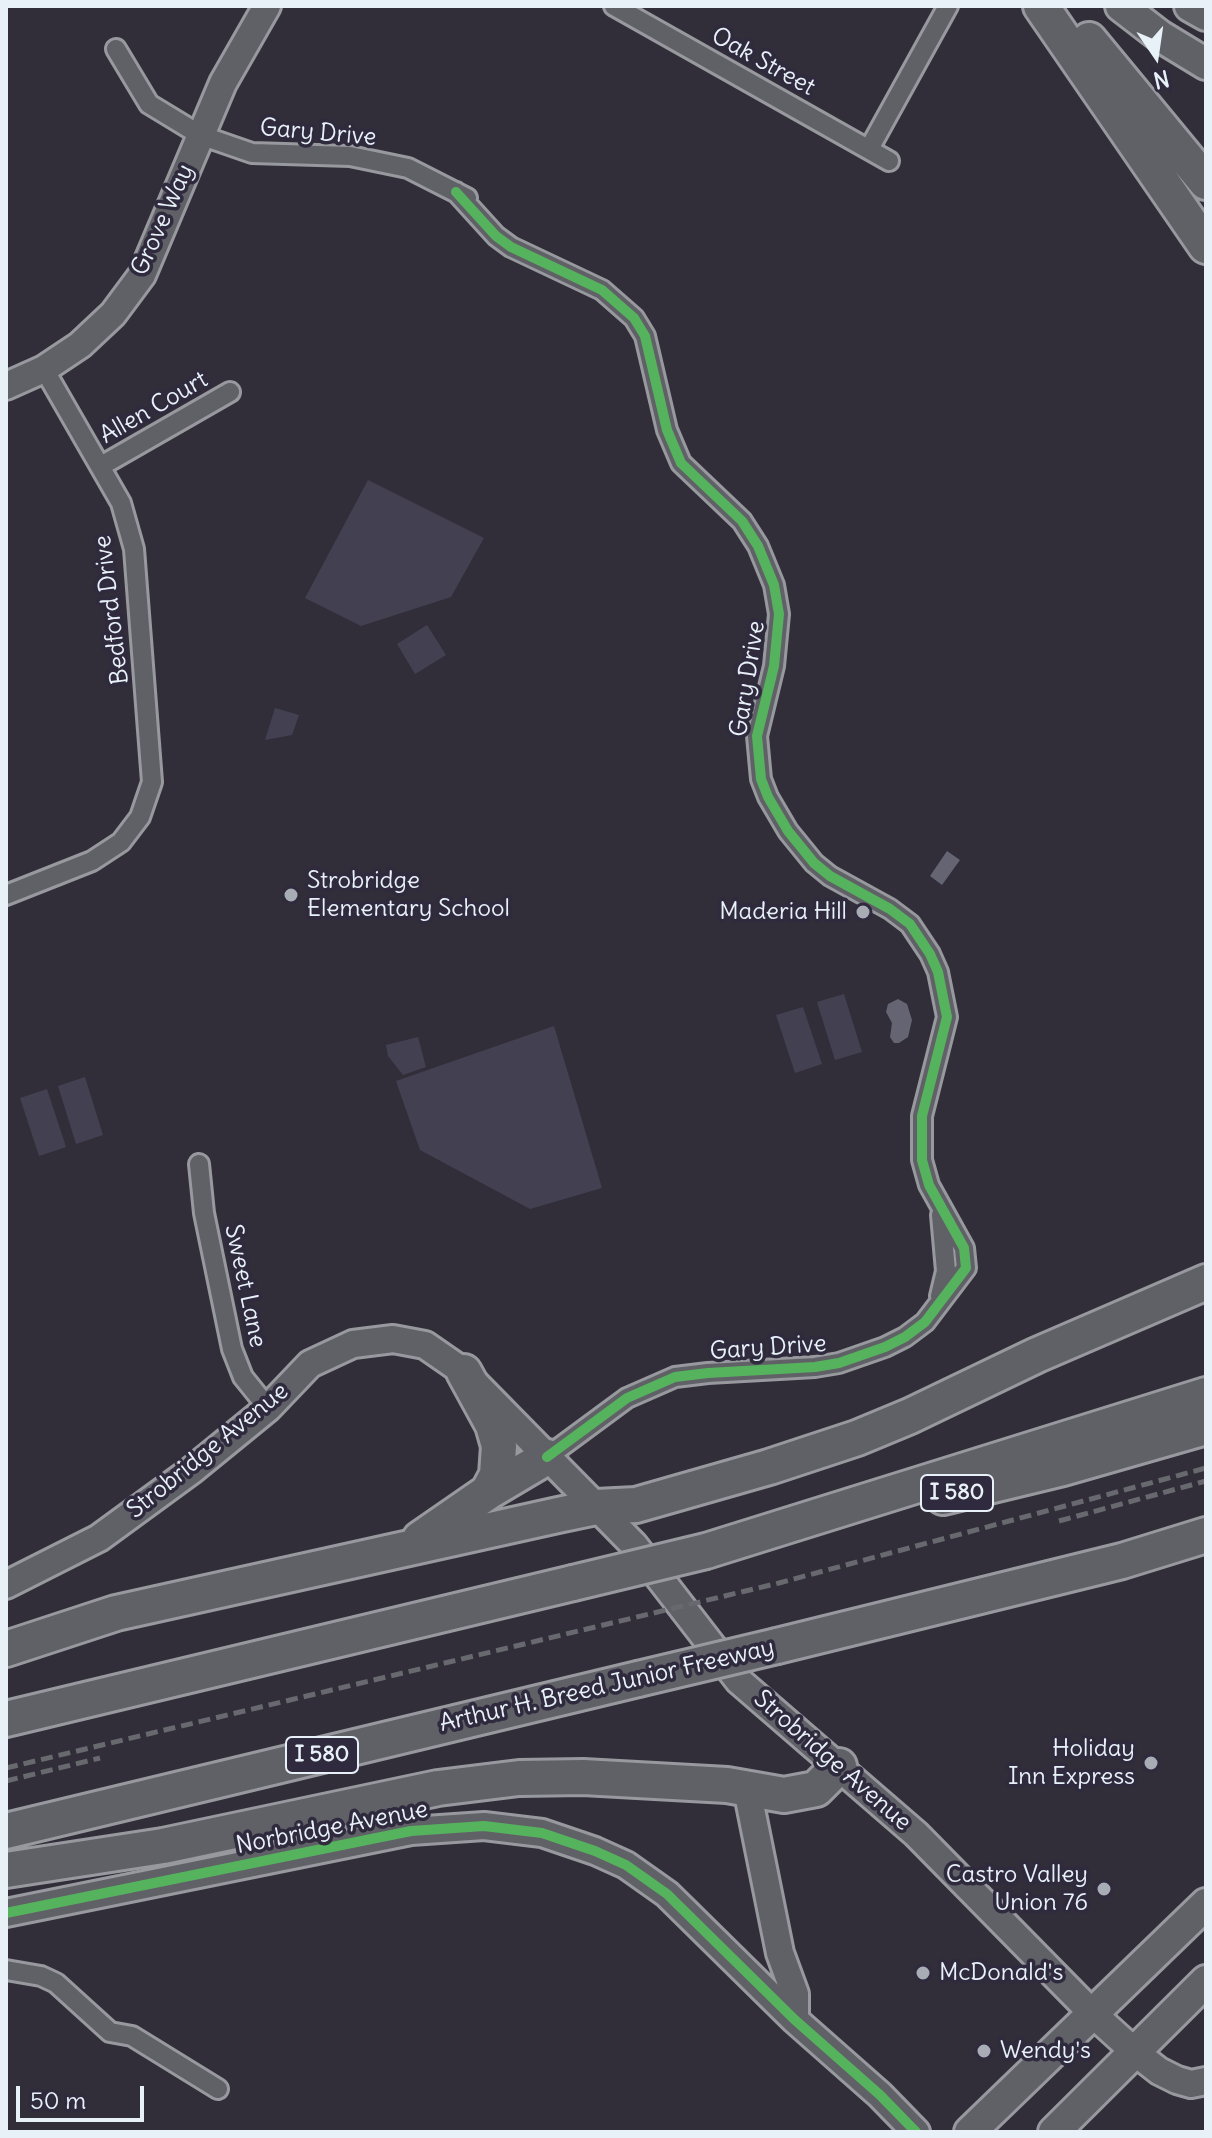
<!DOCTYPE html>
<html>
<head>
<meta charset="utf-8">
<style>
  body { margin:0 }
  #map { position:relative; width:1212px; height:2138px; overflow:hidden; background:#312e39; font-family:Delius,sans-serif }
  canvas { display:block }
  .frame { position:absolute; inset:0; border:8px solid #e8f1f8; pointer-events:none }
  .north { position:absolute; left:1116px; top:16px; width:80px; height:80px; -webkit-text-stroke:6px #2f2a3d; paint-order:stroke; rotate:167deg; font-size:22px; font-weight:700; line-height:32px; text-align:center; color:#e8f1f8 }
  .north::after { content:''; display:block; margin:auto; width:28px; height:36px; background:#e8f1f8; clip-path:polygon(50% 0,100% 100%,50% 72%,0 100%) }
  .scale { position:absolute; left:16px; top:2086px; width:128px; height:36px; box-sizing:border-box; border:4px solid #e8f1f8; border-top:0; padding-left:10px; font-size:24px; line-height:28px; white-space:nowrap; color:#e8f1f8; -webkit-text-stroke:6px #2f2a3d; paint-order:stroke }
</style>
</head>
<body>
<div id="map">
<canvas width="1212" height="2138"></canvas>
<div class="frame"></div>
<div class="north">N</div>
<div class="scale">50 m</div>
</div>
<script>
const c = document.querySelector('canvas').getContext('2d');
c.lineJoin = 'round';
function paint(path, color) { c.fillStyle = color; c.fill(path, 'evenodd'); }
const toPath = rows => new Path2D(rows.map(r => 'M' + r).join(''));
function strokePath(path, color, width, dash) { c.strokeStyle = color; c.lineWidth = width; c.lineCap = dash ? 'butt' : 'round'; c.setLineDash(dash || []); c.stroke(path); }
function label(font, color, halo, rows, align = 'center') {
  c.font = font + ' Delius,sans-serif'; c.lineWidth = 7; c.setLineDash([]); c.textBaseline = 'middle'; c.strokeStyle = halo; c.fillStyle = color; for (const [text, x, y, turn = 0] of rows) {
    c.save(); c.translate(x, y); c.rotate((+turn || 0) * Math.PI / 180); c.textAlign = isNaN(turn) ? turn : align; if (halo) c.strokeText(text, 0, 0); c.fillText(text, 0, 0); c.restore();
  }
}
const green = toPath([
  [368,480,484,538,451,597,361,626,305,598],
  [427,625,446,655,415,674,397,644],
  [275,708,299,715,292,735,265,740],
  [844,994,862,1052,835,1060,817,1002],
  [803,1007,822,1064,795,1073,776,1015],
  [554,1026,602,1188,530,1209,420,1150,396,1081],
  [418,1037,426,1067,403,1075,388,1056,386,1045],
  [85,1077,103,1135,76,1144,58,1086],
  [47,1089,66,1147,39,1156,20,1098]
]);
const water = toPath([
  [947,851,960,860,942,885,930,876],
  [898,999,907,1004,912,1020,908,1037,899,1043,894,1043,890,1037,892,1023,886,1012,888,1004]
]);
const street = toPath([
  [614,6,889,161],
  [116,49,149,104,200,135,252,153,350,156,408,168,467,198],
  [869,149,948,6],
  [456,192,496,236,511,247,602,290,634,318,645,336,667,430,681,463,742,521,758,546,774,585,779,614,774,666,757,736,761,779,768,797,788,831,814,863,830,876,890,909,910,924,930,954,938,972,947,1017,922,1116,922,1160,929,1185,964,1248,966,1268,925,1322,905,1337,885,1347,839,1363,815,1367,708,1373,675,1377,627,1398,547,1457],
  [101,466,230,392],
  [6,895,92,861,121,842,140,817,152,782,134,549,121,503,44,369],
  [199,1164,204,1213,232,1349,243,1377,268,1408],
  [940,1296,946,1271,941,1215],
  [6,1970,41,1976,56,1983,110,2032,132,2036,218,2089]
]);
const secondary = toPath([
  [6,386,44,369,80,345,113,314,142,275,223,83,267,6],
  [6,1585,99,1538,192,1470,268,1408,310,1364,353,1344,393,1339,425,1345,464,1372,634,1545,739,1681,916,1834,1093,2014,1136,2053,1159,2071,1177,2080,1191,2084,1206,2081],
  [747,1789,780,1953,795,1994,795,2020],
  [6,1913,411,1831,484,1826,542,1833,595,1851,626,1865,667,1894,795,2020,880,2095,916,2132]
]);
const primary = toPath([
  [1121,6,1160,36,1206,64],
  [1190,6,1206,15],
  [970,2132,1206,1904],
  [1054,2132,1206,1981]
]);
const highway = toPath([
  [1041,6,1206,246],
  [1089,40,1206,182],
  [464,1372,493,1425,499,1446,497,1475,488,1492],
  [943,1497,1063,1468,1206,1427],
  [420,1539,488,1492,547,1457],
  [706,1551,1206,1395],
  [777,1646,1122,1561,1206,1535],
  [6,1649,116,1613,558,1515,596,1507,636,1505,769,1467,857,1438,910,1416,1037,1355,1206,1282],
  [6,1719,573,1583],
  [6,1831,638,1679],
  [6,1870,163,1846,438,1788,519,1778,583,1777,727,1785,784,1795,816,1789,839,1766]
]);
const rail = toPath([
  [1059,1521,1206,1481],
  [6,1768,779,1583,1206,1468],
  [6,1781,100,1758]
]);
const highwayBridge = toPath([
  [573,1583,706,1551],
  [638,1679,777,1646]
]);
const cycleway = toPath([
  [456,192,496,236,511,247,602,290,634,318,645,336,667,430,681,463,742,521,758,546,774,585,779,614,774,666,757,736,761,779,768,797,788,831,814,863,830,876,890,909,910,924,930,954,938,972,947,1017,922,1116,922,1160,929,1185,964,1248,966,1268,925,1322,905,1337,885,1347,839,1363,815,1367,708,1373,675,1377,627,1398,547,1457],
  [6,1913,411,1831,484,1826,542,1833,595,1851,626,1865,667,1894,795,2020,880,2095,916,2132]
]);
const markers = [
  [291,895,8,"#a8adb5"],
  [863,912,8,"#a8adb5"],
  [1151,1763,8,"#a8adb5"],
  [1104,1889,8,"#a8adb5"],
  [923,1973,8,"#a8adb5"],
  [984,2051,8,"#a8adb5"]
];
const shields = [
  [957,1493,72],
  [322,1755,72]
];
const shieldNames = [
  ["I 580",957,1493],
  ["I 580",322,1755]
];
const streetNames = [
  ["Oak Street",763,62,29],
  ["Gary Drive",318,133,5],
  ["Grove Way",163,220,-66],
  ["Allen Court",154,408,-30],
  ["Bedford Drive",112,610,-97],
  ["Gary Drive",748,679,-81],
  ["Sweet Lane",245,1286,78],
  ["Gary Drive",768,1348,-4],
  ["Strobridge Avenue",208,1451,-39],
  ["Arthur H. Breed Junior Freeway",607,1686,-13],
  ["Strobridge Avenue",832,1761,41],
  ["Norbridge Avenue",332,1828,-11]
];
const poiNames = [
  ["Strobridge",307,881],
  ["Elementary School",307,909],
  ["Maderia Hill",847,912,"right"],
  ["Holiday",1135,1749,"right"],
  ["Inn Express",1135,1777,"right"],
  ["Castro Valley",1088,1875,"right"],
  ["Union 76",1088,1903,"right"],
  ["McDonald's",939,1973],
  ["Wendy's",1000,2051]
];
paint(green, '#434151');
paint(water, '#646472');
strokePath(street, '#98999f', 24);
strokePath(secondary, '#98999f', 32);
strokePath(primary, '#98999f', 36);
strokePath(highway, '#98999f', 40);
strokePath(street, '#606067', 18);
strokePath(secondary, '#606067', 26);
strokePath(primary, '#606067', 30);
strokePath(highway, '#606067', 34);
strokePath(rail, '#68686f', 5, [12, 6]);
strokePath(highwayBridge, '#98999f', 40, []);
strokePath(highwayBridge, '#606067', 34);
strokePath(cycleway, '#56b35d', 10);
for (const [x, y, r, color] of markers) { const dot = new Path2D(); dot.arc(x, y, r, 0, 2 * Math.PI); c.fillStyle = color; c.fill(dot); strokePath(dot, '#2f2a3d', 3); }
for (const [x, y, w] of shields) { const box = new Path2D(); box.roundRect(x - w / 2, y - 18, w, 36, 6); c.fillStyle = '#2f2a3d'; c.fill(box); strokePath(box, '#e8f1f8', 2); }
label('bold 22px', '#e8f1f8', null, shieldNames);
label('24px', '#e8f1f8', '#2f2a3d', streetNames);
label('24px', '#e8f1f8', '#2f2a3d', poiNames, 'left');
</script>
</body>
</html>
